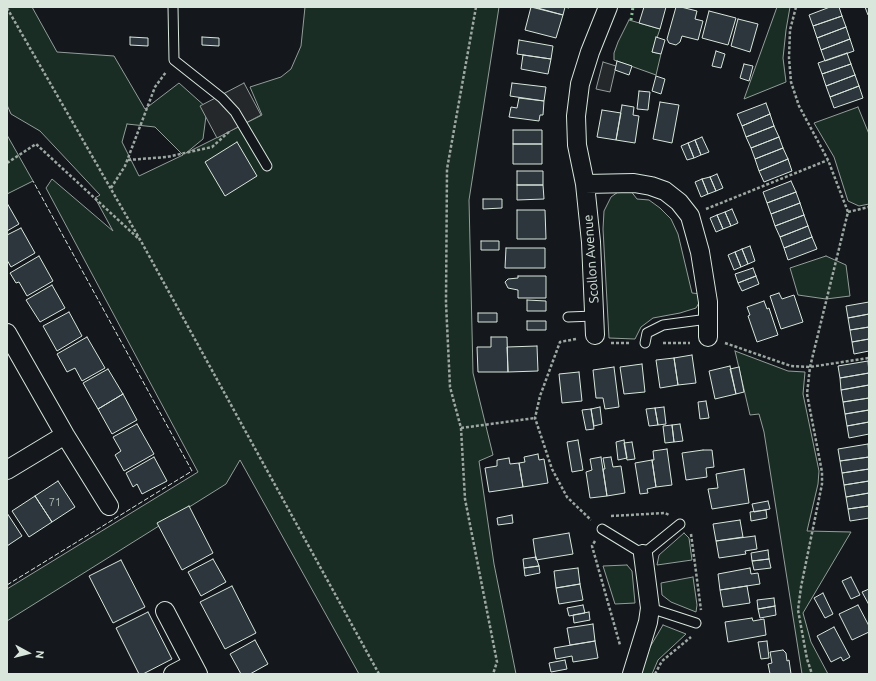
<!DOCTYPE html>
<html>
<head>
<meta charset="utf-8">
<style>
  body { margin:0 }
  #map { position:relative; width:876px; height:681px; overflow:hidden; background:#14181c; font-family:Ubuntu,sans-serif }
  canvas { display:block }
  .frame { position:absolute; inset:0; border:8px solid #d8e6dc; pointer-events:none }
  .north { position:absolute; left:8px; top:633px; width:40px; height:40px; -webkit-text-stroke:3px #14181c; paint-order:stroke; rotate:97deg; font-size:11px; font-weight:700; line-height:16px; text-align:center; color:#d8e6dc }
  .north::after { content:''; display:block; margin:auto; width:14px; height:18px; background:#d8e6dc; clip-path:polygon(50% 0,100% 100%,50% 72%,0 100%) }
</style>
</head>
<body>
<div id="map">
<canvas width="876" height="681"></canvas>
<div class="frame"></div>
<div class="north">N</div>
</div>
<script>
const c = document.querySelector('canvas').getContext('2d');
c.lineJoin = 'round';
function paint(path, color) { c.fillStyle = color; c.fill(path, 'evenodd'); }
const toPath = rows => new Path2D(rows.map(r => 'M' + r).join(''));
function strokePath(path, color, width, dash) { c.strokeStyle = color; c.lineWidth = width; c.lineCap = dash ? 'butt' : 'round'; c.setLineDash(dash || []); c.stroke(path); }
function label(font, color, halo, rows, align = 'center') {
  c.font = font + ' Ubuntu,sans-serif'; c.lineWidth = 3; c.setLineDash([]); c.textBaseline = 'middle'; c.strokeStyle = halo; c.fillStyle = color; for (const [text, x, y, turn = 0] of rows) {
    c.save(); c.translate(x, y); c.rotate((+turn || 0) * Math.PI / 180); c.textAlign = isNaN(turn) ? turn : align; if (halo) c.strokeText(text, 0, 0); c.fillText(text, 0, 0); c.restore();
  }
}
const green = toPath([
  [7,7,32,7,57,52,114,56,145,109,179,83,207,108,203,139,186,153,262,115,250,87,281,77,291,69,301,46,305,7,499,7,469,200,473,373,493,455,479,461,494,564,516,674,359,674,240,460,226,484,7,621,7,589,198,472,46,188,52,179,113,231,95,198,100,195,40,131,11,114,7,105,7,7],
  [127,124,155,127,183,155,139,176,122,142,127,124],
  [777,7,790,7,786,30,783,58,786,82,744,99,777,7],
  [629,20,660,29,652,52,661,54,656,75,614,60,614,53,618,42,629,20],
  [858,107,869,134,869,204,859,206,848,201,834,157,814,123,858,107],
  [7,135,33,181,7,194,7,135],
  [630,190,637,199,649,200,660,208,671,219,678,234,692,293,701,294,700,301,696,308,680,313,653,318,641,327,635,339,609,338,603,229,604,211,611,197,618,192,630,190],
  [826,256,846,265,850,296,826,299,798,295,790,268,826,256],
  [735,351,788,371,805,372,803,394,819,471,818,484,807,531,851,532,803,613,811,642,828,674,802,674,764,432,759,414,750,415,735,351],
  [684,533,689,538,692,560,657,565,659,555,684,533],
  [627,565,632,571,635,603,615,604,603,566,627,565],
  [693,577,697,605,696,612,671,602,662,595,661,583,693,577],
  [663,625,686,634,658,660,652,674,641,674,650,647,663,625]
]);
const parking = toPath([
  [603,62,616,66,610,92,596,89,603,62],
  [244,83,261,115,217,138,200,106,244,83]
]);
const building = toPath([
  [531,7,563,15,556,38,525,30,531,7],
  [534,7,569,7,569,8,565,7,563,15,534,7],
  [644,7,666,7,660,29,639,23,644,7],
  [676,7,681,7,697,11,695,19,703,21,698,40,682,36,680,42,676,45,669,43,667,39,676,7],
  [830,7,839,7,842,16,813,26,809,15,830,7],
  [865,7,869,7,869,15,868,15,865,7],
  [709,11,736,18,728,45,702,38,709,11],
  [842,16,846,27,817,38,813,26,842,16],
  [738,19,758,24,750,52,731,46,738,19],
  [846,27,850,39,821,50,817,38,846,27],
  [130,37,148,38,148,46,130,45,130,37],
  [202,37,219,38,219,46,202,45,202,37],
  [656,37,665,40,661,54,652,52,656,37],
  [850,39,854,51,825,61,821,50,850,39],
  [519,40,553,46,551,59,517,54,519,40],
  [716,51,725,54,721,68,712,66,716,51],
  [847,53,851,64,822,74,818,63,847,53],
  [523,55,551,59,548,74,521,69,523,55],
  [617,61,632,66,629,75,615,70,617,61],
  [744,64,753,66,749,81,740,78,744,64],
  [851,64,855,75,826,86,822,74,851,64],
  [855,75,859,86,830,97,826,86,855,75],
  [656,76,665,79,661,94,652,91,656,76],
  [512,83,546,87,544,101,510,96,512,83],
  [859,86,863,98,834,108,830,97,859,86],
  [639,91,650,92,648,110,637,109,639,91],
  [519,98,544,101,543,115,540,115,539,121,509,117,511,107,517,108,519,98],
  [660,102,679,105,672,143,653,139,660,102],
  [766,103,770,114,742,126,737,114,766,103],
  [622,105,634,107,633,115,639,116,635,143,616,140,622,105],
  [602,110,621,113,616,140,597,137,602,110],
  [770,114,774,126,746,137,742,126,770,114],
  [774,126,779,137,751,148,746,137,774,126],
  [513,130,542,130,542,144,513,144,513,130],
  [702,137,709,152,701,155,695,140,702,137],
  [779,137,783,148,755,159,751,148,779,137],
  [695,140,701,155,694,158,688,143,695,140],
  [237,142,257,176,225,196,205,162,237,142],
  [688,143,694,158,687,160,681,146,688,143],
  [513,144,542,144,542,164,513,164,513,144],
  [783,148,788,159,759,171,755,159,783,148],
  [788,159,792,171,764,182,759,171,788,159],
  [517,171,543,171,543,185,517,185,517,171],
  [717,174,723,188,716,191,710,177,717,174],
  [710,177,716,191,708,194,702,179,710,177],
  [702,179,708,194,701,197,695,182,702,179],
  [791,181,796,192,767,203,763,192,791,181],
  [517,185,543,185,544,199,517,200,517,185],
  [796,192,800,203,771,214,767,203,796,192],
  [483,199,502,199,502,208,483,209,483,199],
  [7,203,19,224,7,231,7,203],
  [800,203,804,215,775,226,771,214,800,203],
  [732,209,738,223,731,226,725,212,732,209],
  [517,210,545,210,546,239,517,239,517,210],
  [725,212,731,226,723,229,717,215,725,212],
  [717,215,723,229,716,232,710,218,717,215],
  [804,215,808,226,780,237,775,226,804,215],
  [808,226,812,237,784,248,780,237,808,226],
  [21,228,35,253,11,267,7,260,7,235,21,228],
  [812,237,817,249,788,260,784,248,812,237],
  [481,241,499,241,499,250,481,250,481,241],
  [750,246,755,261,748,264,742,249,750,246],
  [506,248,545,248,545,268,505,268,506,248],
  [742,249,748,264,741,267,735,252,742,249],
  [735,252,741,267,734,270,728,255,735,252],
  [39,256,53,281,27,296,19,282,16,283,10,273,39,256],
  [753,268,756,276,738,283,735,274,753,268],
  [518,276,546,276,546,298,518,298,518,290,508,288,505,282,508,279,518,278,518,276],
  [756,276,759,284,742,291,738,283,756,276],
  [52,285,65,308,40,322,26,300,52,285],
  [779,293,782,299,794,295,803,322,781,329,770,296,779,293],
  [527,300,546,301,546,311,527,311,527,300],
  [764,301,767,309,769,308,778,335,757,342,748,316,750,315,747,307,764,301],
  [869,302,869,314,848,318,846,306,869,302],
  [69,312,82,336,57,351,43,326,69,312],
  [478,313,497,313,497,322,478,322,478,313],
  [869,314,869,327,850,330,848,318,869,314],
  [527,321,546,321,546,330,527,330,527,321],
  [869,327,869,339,852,342,850,330,869,327],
  [87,337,105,368,82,381,75,368,67,372,57,354,87,337],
  [491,337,507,337,508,372,478,372,477,347,491,347,491,337],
  [869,339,869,351,854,354,852,342,869,339],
  [537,346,538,371,508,372,507,347,537,346],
  [692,355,696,383,678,385,674,358,692,355],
  [674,358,678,385,660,388,656,360,674,358],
  [868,361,869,373,840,378,838,366,868,361],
  [642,364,645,392,624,394,620,367,642,364],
  [730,366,736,394,715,399,709,371,730,366],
  [614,367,619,407,605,409,603,398,596,398,593,370,614,367],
  [739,367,744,392,736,394,730,369,739,367],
  [108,369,123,394,98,409,83,383,108,369],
  [579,372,582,401,562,403,559,374,579,372],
  [869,373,869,385,841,390,840,378,869,373],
  [869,385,869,398,843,402,841,390,869,385],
  [123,394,137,420,112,434,98,409,123,394],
  [869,398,869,410,845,414,843,402,869,398],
  [706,401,709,418,700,419,698,402,706,401],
  [600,407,602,424,594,426,591,409,600,407],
  [664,407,666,424,658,425,655,408,664,407],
  [655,408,658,425,649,426,646,409,655,408],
  [591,409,594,429,586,430,582,410,591,409],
  [869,410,869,422,847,426,845,414,869,410],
  [869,422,869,434,849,438,847,426,869,422],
  [137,424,154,454,124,471,115,455,121,451,113,437,137,424],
  [680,424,683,441,674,442,672,425,680,424],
  [672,425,674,442,665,443,663,426,672,425],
  [578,440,583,470,572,472,567,442,578,440],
  [624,440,627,458,618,460,616,442,624,440],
  [632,442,635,459,627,460,624,443,632,442],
  [868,444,869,457,840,461,838,449,868,444],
  [667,449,672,485,656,487,652,460,654,460,653,451,667,449],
  [703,450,712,450,714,467,706,468,707,477,686,480,682,453,703,450],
  [538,454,539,460,544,459,548,483,523,487,519,463,525,462,524,457,538,454],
  [154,457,167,481,142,494,137,484,133,487,126,473,154,457],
  [601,457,607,496,590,498,586,472,592,470,590,459,601,457],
  [611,457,613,467,621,466,625,493,607,496,603,469,605,469,603,458,611,457],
  [869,457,869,469,842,473,840,461,869,457],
  [509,458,510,464,519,463,523,487,489,492,485,468,497,466,497,460,509,458],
  [652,460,656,487,647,489,648,493,640,494,635,463,652,460],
  [744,469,749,503,712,509,708,489,718,488,716,474,744,469],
  [869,469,869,481,844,485,842,473,869,469],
  [58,481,75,507,52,522,35,496,58,481],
  [869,481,869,493,846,497,844,485,869,481],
  [869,493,869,506,848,509,846,497,869,493],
  [35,496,52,522,29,537,12,511,35,496],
  [768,501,770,509,754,512,752,504,768,501],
  [189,506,213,553,182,570,157,523,189,506],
  [869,506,869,518,850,521,848,509,869,506],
  [766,510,767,518,751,521,750,512,766,510],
  [7,513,22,536,7,546,7,513],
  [512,515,513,523,498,525,497,518,512,515],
  [740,520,743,537,716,541,713,524,740,520],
  [569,533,573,554,536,560,533,539,569,533],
  [755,536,757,549,745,551,746,554,719,558,716,541,755,536],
  [768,550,769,559,752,561,751,553,768,550],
  [536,557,539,566,524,568,523,559,536,557],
  [213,559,226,582,201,596,188,572,213,559],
  [769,559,771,568,754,570,752,561,769,559],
  [121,560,145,607,113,623,89,576,121,560],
  [539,566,540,573,525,576,524,568,539,566],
  [578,568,580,584,556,588,554,571,578,568],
  [750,568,751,574,758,573,760,584,720,590,718,574,750,568],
  [851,577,860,595,851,599,842,581,851,577],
  [580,584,583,600,559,604,556,588,580,584],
  [232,586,256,633,225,649,200,602,232,586],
  [747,586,750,603,723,607,720,590,747,586],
  [869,589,869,605,862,592,869,589],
  [823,593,833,614,825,618,814,598,823,593],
  [774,598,775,606,758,609,757,600,774,598],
  [583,605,585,613,569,616,567,608,583,605],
  [858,605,869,626,869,632,852,640,839,614,858,605],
  [775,606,776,615,760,618,758,609,775,606],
  [148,612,172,659,143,674,139,674,116,628,148,612],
  [589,612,590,620,574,623,573,615,589,612],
  [752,618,753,621,764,619,766,635,728,642,725,622,752,618],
  [593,624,595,641,570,645,567,628,593,624],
  [834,627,850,657,843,661,841,657,831,662,817,636,834,627],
  [255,640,268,664,250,674,241,674,230,654,255,640],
  [595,641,598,658,573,662,572,656,556,659,554,648,595,641],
  [767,641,769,658,761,659,758,642,767,641],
  [783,650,786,653,787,661,789,660,791,674,770,674,768,664,772,663,770,652,783,650],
  [565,660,567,669,551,672,549,663,565,660]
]);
const path = toPath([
  [476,7,447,169,446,303,450,387,461,428,465,499,497,662,493,674],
  [796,7,790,30,789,58,791,82,799,106,828,160,848,212,810,367,807,394,822,472,822,484,801,587,798,610,807,659,812,674],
  [7,8,142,243,379,674],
  [128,160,167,157,212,147,230,131],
  [7,163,36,144,140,240],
  [111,188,125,166,155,87,166,72],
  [706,209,828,160],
  [848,212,869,207],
  [576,339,560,342,540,396,535,418,552,469,567,497,591,520],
  [611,343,630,343],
  [663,343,690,343],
  [725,343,791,366,810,367,869,358],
  [461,428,535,418],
  [611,516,665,513,669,515],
  [691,534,701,610],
  [595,541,592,546,620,645],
  [655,674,662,661,691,637]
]);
const service = toPath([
  [173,7,174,60,222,98,235,112,267,166],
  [568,317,594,316],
  [645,343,647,333,663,325,708,319],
  [602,529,643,554,680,524],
  [650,608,696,623]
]);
const minor = toPath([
  [585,184,634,183,651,186,665,191,679,202,690,216,700,252,708,302,708,337],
  [7,333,65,435,109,506],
  [595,335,591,242,585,184,577,145,576,116,580,84,590,52,608,7],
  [7,470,65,435],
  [165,611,198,674],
  [173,674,192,664],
  [632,674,648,622,650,608,643,554]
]);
const hedge = toPath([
  [631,20,633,7]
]);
const fence = toPath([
  [7,585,192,471,33,181]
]);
const numberNames = [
  ["71",55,502]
];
const streetNames = [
  ["Scollon Avenue",591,259,-94]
];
paint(green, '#1a2d24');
strokePath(green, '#939e99', 1);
paint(parking, '#24282b');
strokePath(parking, '#939e99', 1);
paint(building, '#2c363c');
strokePath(building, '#d8e6dc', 1);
strokePath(service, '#d8e6dc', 11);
strokePath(minor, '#d8e6dc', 20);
strokePath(path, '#9da8a2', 2.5, [3, 2]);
strokePath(service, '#14181c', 9);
strokePath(minor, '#14181c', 18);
strokePath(hedge, '#8ac095', 3, [2, 3]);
strokePath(fence, '#d8e6dc', 1, [5, 2]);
label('11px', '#adbab4', null, numberNames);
label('13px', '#d8e6dc', '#14181c', streetNames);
</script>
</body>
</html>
